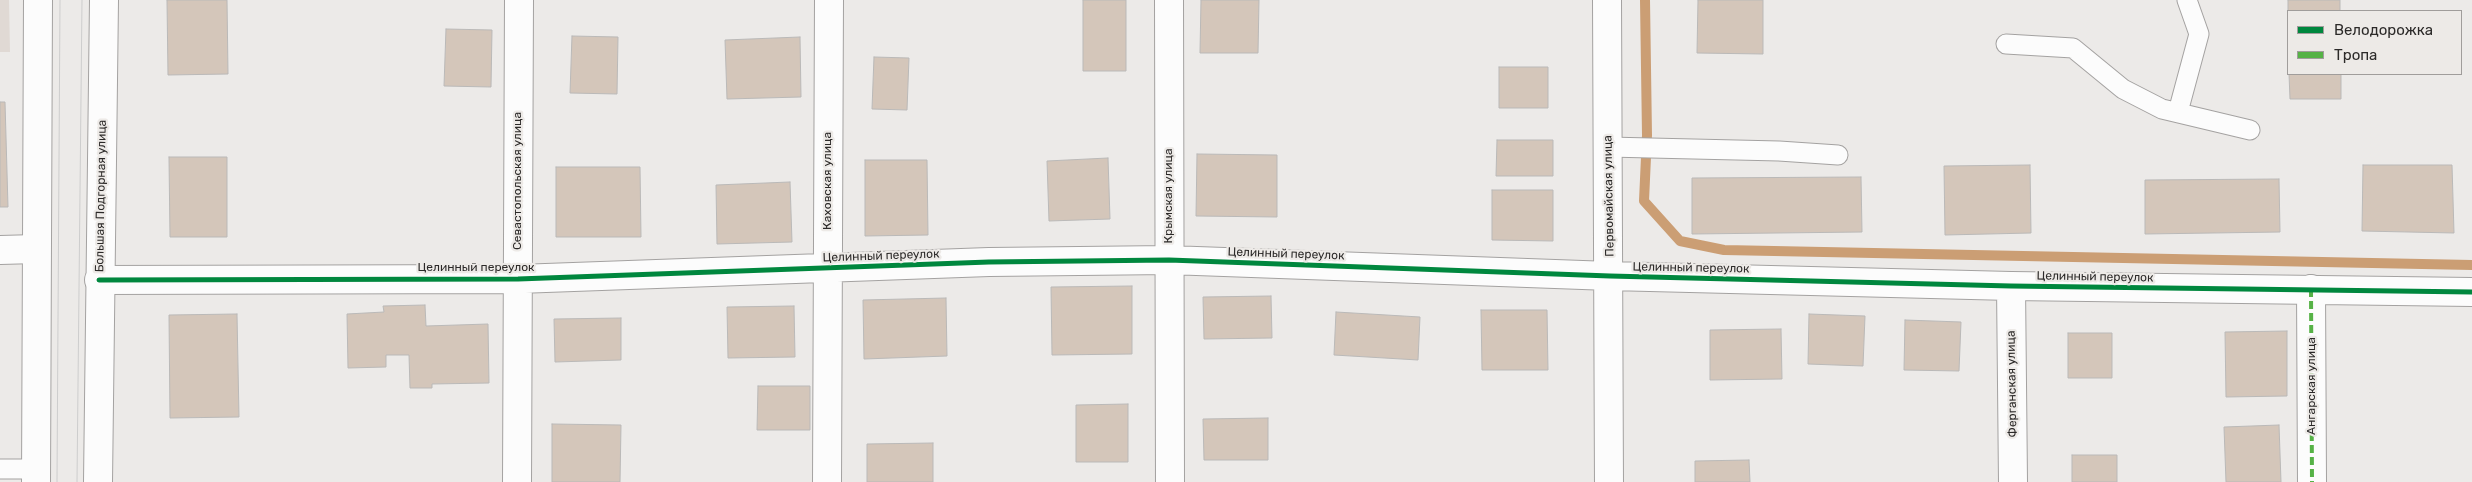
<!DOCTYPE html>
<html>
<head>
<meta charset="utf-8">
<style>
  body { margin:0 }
  #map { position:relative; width:2472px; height:482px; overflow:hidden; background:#eceae8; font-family:Rubik,sans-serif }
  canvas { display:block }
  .legend { position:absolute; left:2287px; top:10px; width:175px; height:65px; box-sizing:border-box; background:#edeae7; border:1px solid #a09d9b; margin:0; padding:6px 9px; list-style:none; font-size:15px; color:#2c2a29 }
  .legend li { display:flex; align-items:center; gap:10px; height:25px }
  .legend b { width:25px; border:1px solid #a09d9b }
</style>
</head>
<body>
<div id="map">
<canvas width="2472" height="482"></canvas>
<ul class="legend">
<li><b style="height:6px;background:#00873e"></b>Велодорожка</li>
<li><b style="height:6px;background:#56b246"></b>Тропа</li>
</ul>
</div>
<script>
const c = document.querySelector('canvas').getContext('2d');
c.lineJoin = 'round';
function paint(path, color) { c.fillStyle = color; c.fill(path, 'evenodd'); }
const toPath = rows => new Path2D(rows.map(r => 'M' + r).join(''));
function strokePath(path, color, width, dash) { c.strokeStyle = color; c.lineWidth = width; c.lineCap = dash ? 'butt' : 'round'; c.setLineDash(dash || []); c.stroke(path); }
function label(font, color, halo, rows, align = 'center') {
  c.font = font + ' Rubik,sans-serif'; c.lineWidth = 4.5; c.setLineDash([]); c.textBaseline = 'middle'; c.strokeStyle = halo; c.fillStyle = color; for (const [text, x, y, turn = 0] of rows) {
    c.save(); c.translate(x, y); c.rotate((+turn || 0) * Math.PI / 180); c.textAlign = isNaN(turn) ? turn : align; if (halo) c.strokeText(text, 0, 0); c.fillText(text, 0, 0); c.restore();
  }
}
const built = toPath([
  [0,0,9,0,10,52,0,52]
]);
const stream = toPath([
  [1645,0,1647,135,1644,201,1680,241,1724,250,2472,265]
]);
const building = toPath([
  [167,0,227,0,228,74,168,75,167,0],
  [1083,0,1126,0,1126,71,1083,71,1083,0],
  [1201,0,1259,0,1258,53,1200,53,1201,0],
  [1698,0,1763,0,1763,54,1697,53,1698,0],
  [2288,0,2340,0,2340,11,2288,11,2288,0],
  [446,29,492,30,491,87,444,86,446,29],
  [572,36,618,37,617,94,570,93,572,36],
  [800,37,801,97,727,99,725,40,800,37],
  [874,57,909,58,907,110,872,109,874,57],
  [1499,67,1548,67,1548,108,1499,108,1499,67],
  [2289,74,2341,74,2341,99,2290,99,2289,74],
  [0,102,5,102,8,207,0,207,0,102],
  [1497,140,1553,140,1553,176,1496,176,1497,140],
  [1197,154,1277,155,1277,217,1196,216,1197,154],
  [169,157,227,157,227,237,170,237,169,157],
  [1108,158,1110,219,1049,221,1047,161,1108,158],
  [865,160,927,160,928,235,865,236,865,160],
  [2030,165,2031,233,1945,235,1944,166,2030,165],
  [2363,165,2452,165,2454,233,2362,231,2363,165],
  [556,167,640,167,641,237,556,237,556,167],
  [1861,177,1862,232,1692,234,1692,178,1861,177],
  [2279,179,2280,232,2145,234,2145,180,2279,179],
  [790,182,792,242,717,244,716,185,790,182],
  [1492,190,1553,190,1553,241,1492,240,1492,190],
  [1132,286,1132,354,1052,355,1051,287,1132,286],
  [1271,296,1272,338,1204,339,1203,297,1271,296],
  [946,298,947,356,864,359,863,300,946,298],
  [425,305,426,326,488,324,489,383,432,384,432,388,410,388,409,355,386,355,386,367,348,368,347,314,384,312,383,306,425,305],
  [794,306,795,357,728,358,727,307,794,306],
  [1481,310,1547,310,1548,370,1482,370,1481,310],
  [1336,312,1420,317,1418,360,1334,355,1336,312],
  [237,314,239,417,170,418,169,315,237,314],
  [1809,314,1865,316,1863,366,1808,364,1809,314],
  [621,318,621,360,555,362,554,319,621,318],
  [1905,320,1961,322,1959,371,1904,370,1905,320],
  [1781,329,1782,379,1710,380,1710,330,1781,329],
  [2287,331,2287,396,2226,397,2225,332,2287,331],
  [2068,333,2112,333,2112,378,2068,378,2068,333],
  [758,386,810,386,810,430,757,430,758,386],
  [1128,404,1128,462,1076,462,1076,405,1128,404],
  [1268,418,1268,460,1204,460,1203,419,1268,418],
  [552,424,621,425,620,482,552,482,552,424],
  [2279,425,2281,482,2226,482,2224,427,2279,425],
  [933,443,933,482,867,482,867,444,933,443],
  [2072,455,2117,455,2117,482,2072,482,2072,455],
  [1749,460,1750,482,1695,482,1695,461,1749,460]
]);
const service = toPath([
  [2006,44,2073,48,2123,89,2162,109,2250,130],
  [2178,112,2199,34,2187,0],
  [1608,147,1779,151,1838,155],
  [0,469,36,469]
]);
const minor = toPath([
  [1169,0,1170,482],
  [1607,0,1609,482],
  [0,250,36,249],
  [99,280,518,279,989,262,1169,260,1610,276,2011,286,2472,292],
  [2011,286,2013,482],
  [2311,289,2312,482],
  [517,482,519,0],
  [827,482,829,0]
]);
const secondary = toPath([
  [36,482,38,0],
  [98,482,104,0]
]);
const tram = toPath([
  [57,482,60,0],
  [77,482,82,0]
]);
const quiet = toPath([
  [2311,289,2312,482]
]);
const cycleway = toPath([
  [99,280,518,279,989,262,1169,260,1610,276,2011,286,2472,292]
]);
const streetNames = [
  ["Севастопольская улица",518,181,-90],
  ["Каховская улица",828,181,-90],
  ["Большая Подгорная улица",101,196,-89],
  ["Крымская улица",1169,196,-90],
  ["Первомайская улица",1609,196,-91],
  ["Целинный переулок",1286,254,2],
  ["Целинный переулок",881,256,-2],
  ["Целинный переулок",476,268],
  ["Целинный переулок",1691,268,1],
  ["Целинный переулок",2095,277,1],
  ["Ферганская улица",2012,384,-91],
  ["Ангарская улица",2312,386,-90]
];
paint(built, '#e0d9d4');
strokePath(stream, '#cb9e74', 10);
paint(building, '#d4c6ba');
strokePath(building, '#bab9b8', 1);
strokePath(service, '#a4a2a1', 21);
strokePath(minor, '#a4a2a1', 30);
strokePath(secondary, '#a4a2a1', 30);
strokePath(service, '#fcfcfc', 19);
strokePath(minor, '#fcfcfc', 28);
strokePath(secondary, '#fcfcfc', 28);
strokePath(tram, '#cdcdcd', 1);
strokePath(quiet, '#56b246', 4, [8, 4]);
strokePath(cycleway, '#00873e', 5);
label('12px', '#2c2a29', '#edeae7', streetNames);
</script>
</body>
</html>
